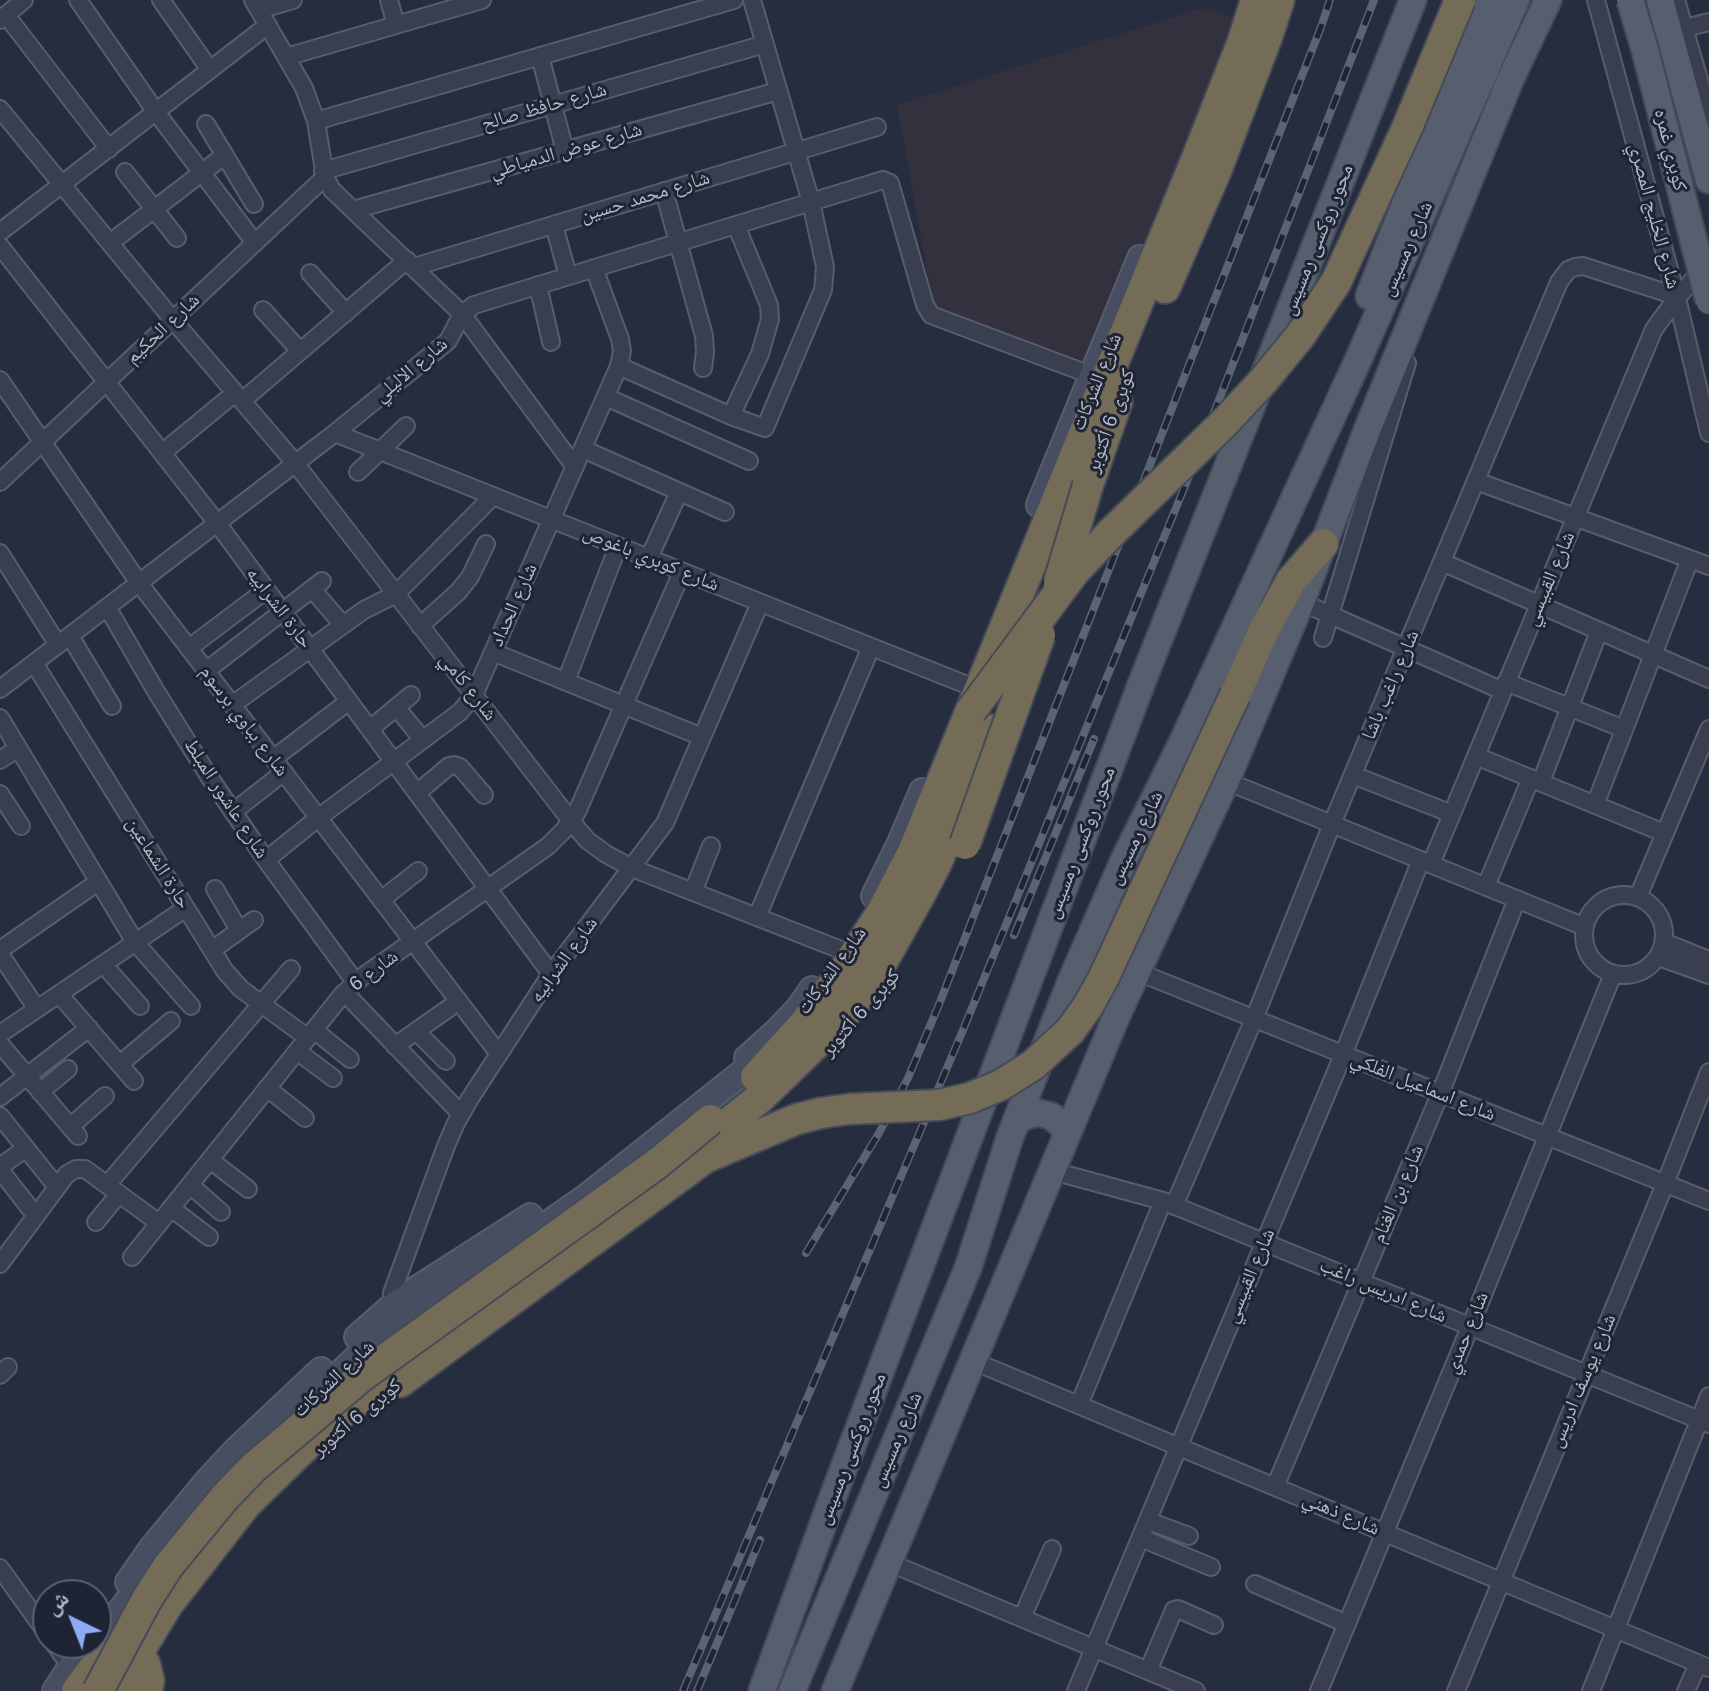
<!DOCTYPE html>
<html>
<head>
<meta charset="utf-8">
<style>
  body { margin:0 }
  #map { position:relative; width:1709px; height:1691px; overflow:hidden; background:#252d3e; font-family:Arial,"Noto Naskh Arabic",sans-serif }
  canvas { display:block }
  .north { position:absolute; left:32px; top:1579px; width:80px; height:80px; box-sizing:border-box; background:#1e2433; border:2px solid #5a606f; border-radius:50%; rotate:317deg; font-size:22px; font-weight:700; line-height:32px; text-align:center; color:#b5bbc9 }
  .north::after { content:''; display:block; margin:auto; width:28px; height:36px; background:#8eaaf6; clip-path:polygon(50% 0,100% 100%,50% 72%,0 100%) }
</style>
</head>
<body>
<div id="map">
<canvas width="1709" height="1691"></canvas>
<div class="north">ش</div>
</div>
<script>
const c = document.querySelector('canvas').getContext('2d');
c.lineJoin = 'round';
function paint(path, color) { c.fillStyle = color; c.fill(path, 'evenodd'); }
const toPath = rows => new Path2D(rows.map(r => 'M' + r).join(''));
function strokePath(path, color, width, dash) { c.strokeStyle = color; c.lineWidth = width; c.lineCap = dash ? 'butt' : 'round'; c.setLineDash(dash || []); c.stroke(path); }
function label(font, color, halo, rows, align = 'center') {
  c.font = font + ' Arial,"Noto Naskh Arabic",sans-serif'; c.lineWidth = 6; c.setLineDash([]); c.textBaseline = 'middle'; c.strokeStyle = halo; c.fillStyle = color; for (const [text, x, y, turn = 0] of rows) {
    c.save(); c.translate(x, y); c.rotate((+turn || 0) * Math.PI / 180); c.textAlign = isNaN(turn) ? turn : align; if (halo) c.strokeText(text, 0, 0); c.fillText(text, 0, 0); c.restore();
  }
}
const medical = toPath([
  [1202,8,1254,23,1113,370,934,310,897,105]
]);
const minor = toPath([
  [78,0,156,112,255,243],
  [161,0,210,70],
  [253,0,304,88,316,121,325,177,332,190,462,314,575,467],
  [389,0,396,25],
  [1596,0,1677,298,1709,433],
  [1676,0,1709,114],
  [259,10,293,0],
  [6,15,109,149],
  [0,20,24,0],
  [1685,28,1709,22],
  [540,56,565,151],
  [286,57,482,0],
  [0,109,173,320,295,463,571,821,587,840,606,854,632,868,841,950],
  [316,121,734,0],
  [206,124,254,204],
  [323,171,765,44],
  [125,172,177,238],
  [664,191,704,336,705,352,703,368],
  [353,210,778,91],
  [554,225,568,276],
  [0,232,268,25],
  [110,243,225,155],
  [0,246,217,523,551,974],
  [414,267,877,127],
  [310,273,346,313],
  [538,285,551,342],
  [263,310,300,351],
  [619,366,731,416,765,428,823,290,825,267,811,202,752,0],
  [0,380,139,583,499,1054],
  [606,397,749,461],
  [242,401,407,260],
  [731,416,760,354,770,319,769,305,736,225],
  [335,433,967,685],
  [583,449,725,512],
  [162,453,235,393],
  [358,472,406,426],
  [1476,481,1709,566],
  [0,482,325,177],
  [0,553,58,645],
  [649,558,679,492],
  [1442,562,1709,679],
  [312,589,343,625],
  [1301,602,1503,691],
  [107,607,157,693,210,778,266,860,356,983],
  [420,626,458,592,470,577,486,544],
  [70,636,112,706],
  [1323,638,1407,363],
  [189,648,266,590],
  [493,652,702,737],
  [34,663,225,971,241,989,308,1038],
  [206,671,322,581],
  [566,681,618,546],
  [1506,682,1624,729],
  [0,689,335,433,448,341,462,314,474,305,883,180,890,183,925,305,931,315,1091,375],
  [232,705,364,610,396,594,493,496],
  [396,707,423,740],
  [0,718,135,942,191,1006],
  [370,729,411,695],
  [1476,756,1664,833],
  [273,759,349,701],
  [0,760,18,748],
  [1353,775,1452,814],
  [1226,781,1585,927],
  [1541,782,1599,631],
  [417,793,449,766,454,765,460,767,484,795],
  [0,794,21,826],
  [1595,805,1690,559],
  [233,812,284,772],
  [266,860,318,818,460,712,474,695,619,366,622,351,620,339,594,268],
  [1431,864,1654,329,1677,298,1705,266],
  [1486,886,1531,778],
  [215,889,239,930],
  [693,892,711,846],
  '1584 935a40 40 0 1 1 80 0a40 40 0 1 1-80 0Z',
  [1638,897,1709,729],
  [381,900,418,871],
  [757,917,871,647],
  [1664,942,1709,960],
  [0,950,98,882],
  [212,950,254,920],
  [0,954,37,1009],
  [1659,957,1709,975],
  [103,964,140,1006],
  [1138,972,1709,1201],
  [345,993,461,1114],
  [59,994,134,1081],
  [314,1030,350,1059],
  [416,1031,446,1061],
  [0,1034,186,908],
  [0,1044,78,1136],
  [395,1046,459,1001],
  [297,1051,333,1078],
  [120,1064,171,1021],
  [267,1088,305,1118],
  [40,1092,68,1069],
  [0,1097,89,1028],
  [0,1116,57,1187],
  [70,1127,105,1096],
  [210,1160,248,1189],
  [0,1167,26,1148],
  [0,1170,36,1216],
  [1053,1171,1163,1201,1709,1424],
  [107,1185,291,969],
  [190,1185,221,1212],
  [1174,1206,1254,1019,1332,824,1559,282,1568,270,1575,267,1583,266,1676,296],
  [171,1208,209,1237],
  [96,1222,119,1194],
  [132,1257,342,995,362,977,548,846,564,830,577,812,682,572],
  [0,1264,67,1174,76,1169,85,1169,159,1223],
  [391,1312,392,1293,446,1146,456,1123,469,1100,551,974,665,823,760,603],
  [973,1361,1709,1668],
  [0,1375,8,1367],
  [1079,1405,1163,1201],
  [1275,1487,1440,1094,1517,899],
  [1149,1521,1189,1536],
  [1141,1538,1211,1567],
  [890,1563,1196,1691],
  [0,1568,48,1635],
  [1255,1584,1347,1624],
  [1022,1618,1052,1549],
  [54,1643,70,1666],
  [1148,1671,1174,1610,1178,1609,1214,1625],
  [1076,1691,1343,1055,1421,860],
  [1319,1691,1470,1327,1613,974],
  [1456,1691,1665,1184,1709,1072],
  [1591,1691,1709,1396],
  [1686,1691,1698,1664]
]);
const secondary = toPath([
  [1039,505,1140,258],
  [874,896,900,843,922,791],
  [747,1058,777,1031,798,1009,812,989],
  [357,1337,390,1308,421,1286,530,1216],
  [313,1399,372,1343,415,1312,466,1281,586,1197,753,1064,765,1052],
  [128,1582,151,1549,208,1480,236,1450,321,1370],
  [78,1675,111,1623,150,1571],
  [55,1691,78,1655]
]);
const primary = toPath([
  [1660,0,1709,180],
  [1369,296,1427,148,1490,0],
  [1016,1121,1027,1115,1039,1113,1051,1116,1061,1124,1067,1135],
  [762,1691,837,1486,1144,677,1413,0],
  [792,1691,968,1268,1010,1137,1071,981,1124,860,1183,741,1359,358,1516,0],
  [835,1691,1117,1015,1226,781,1301,602,1370,423,1510,80,1548,0]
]);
const motorway = toPath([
  [1165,288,1216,171,1267,37,1279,0],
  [1088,485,1117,402],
  [1235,695,1264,630,1291,581,1323,544],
  [756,1077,805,1023,845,969,882,912,913,852,1199,153,1243,41,1256,0],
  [689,1155,761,1097,829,1031,859,997,884,959,922,891,937,862,992,730],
  [707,1157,797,1119,821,1113],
  [400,1382,713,1152],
  [145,1664,149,1681,147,1691],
  [77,1691,94,1668,106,1658,119,1651],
  [115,1691,168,1604,246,1504,327,1425,411,1358]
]);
const rail = toPath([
  [1014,935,1094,739],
  [806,1253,879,1133,908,1078,938,1007,1321,27,1330,0],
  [683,1691,963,1030,1198,454,1374,0],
  [697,1691,760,1540]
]);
const primaryBridge = toPath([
  [1630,0,1645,50,1709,301]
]);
const motorwayBridge = toPath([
  [1059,582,1088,485],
  [971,711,1074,572,1110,534,1226,421,1264,380,1300,336,1336,282,1407,128,1460,0],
  [965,844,1040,635],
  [821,1113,849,1109,939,1105,970,1098,1001,1085,1033,1065,1070,1031,1088,1006,1103,979,1235,695],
  [98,1691,147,1599,169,1565,225,1497,253,1468,362,1376,658,1163,710,1120]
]);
const streetNames = [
  ["شارع حافظ صالح",544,107,-16],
  ["كوبري غمره",1670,150,76],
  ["شارع عوض الدمياطي",566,151,-16],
  ["شارع محمد حسين",645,197,-17],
  ["شارع الخليج المصري",1654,216,75],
  ["محور روكسى رمسيس",1318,240,-68],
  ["شارع رمسيس",1407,249,-66],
  ["شارع الحكيم",163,329,-43],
  ["شارع الاليلي",411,370,-40],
  ["شارع الشركات",1097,382,-68],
  ["كوبرى 6 أكتوبر",1111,421,-70],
  ["شارع كوبري باغوص",651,559,22],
  ["شارع القبيسي",1550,579,-67],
  ["شارع الحداد",514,605,-66],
  ["حارة الشرابيه",279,608,53],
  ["شارع راغب باشا",1391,685,-67],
  ["شارع كامي",468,687,52],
  ["شارع بباوي برسوم",244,721,53],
  ["شارع عاشور المبلط",226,799,57],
  ["شارع رمسيس",1136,838,-64],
  ["محور روكسى رمسيس",1081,843,-69],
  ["حارة الشماعين",158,863,58],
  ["شارع الشرابيه",564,960,-54],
  ["شارع 6",374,971,-37],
  ["شارع الشركات",832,971,-54],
  ["كوبرى 6 أكتوبر",861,1013,-49],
  ["شارع اسماعيل الفلكي",1423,1087,22],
  ["شارع بن الغنام",1398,1194,-67],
  ["شارع القبيسي",1250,1276,-67],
  ["شارع ادريس راغب",1383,1291,23],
  ["شارع حمدي",1467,1333,-68],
  ["شارع الشركات",334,1379,-43],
  ["شارع يوسف ادريس",1583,1381,-67],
  ["كوبرى 6 أكتوبر",357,1418,-40],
  ["شارع رمسيس",897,1440,-67],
  ["محور روكسى رمسيس",852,1449,-69],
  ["شارع ذهني",1341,1514,23]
];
paint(medical, '#34313f');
strokePath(minor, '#575d6c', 20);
strokePath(secondary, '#575d6c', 28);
strokePath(primary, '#424857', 30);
strokePath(motorway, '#444a59', 34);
strokePath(minor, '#393f4e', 16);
strokePath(secondary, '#474e61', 24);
strokePath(primary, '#575e6e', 26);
strokePath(motorway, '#746c56', 30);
strokePath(rail, '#5b6375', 8);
strokePath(rail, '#1e2433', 5, [15]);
strokePath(primaryBridge, '#424857', 30, []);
strokePath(motorwayBridge, '#444a59', 34, []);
strokePath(primaryBridge, '#575e6e', 26);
strokePath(motorwayBridge, '#746c56', 30);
label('20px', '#b5bbc9', '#1e2433', streetNames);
</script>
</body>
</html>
